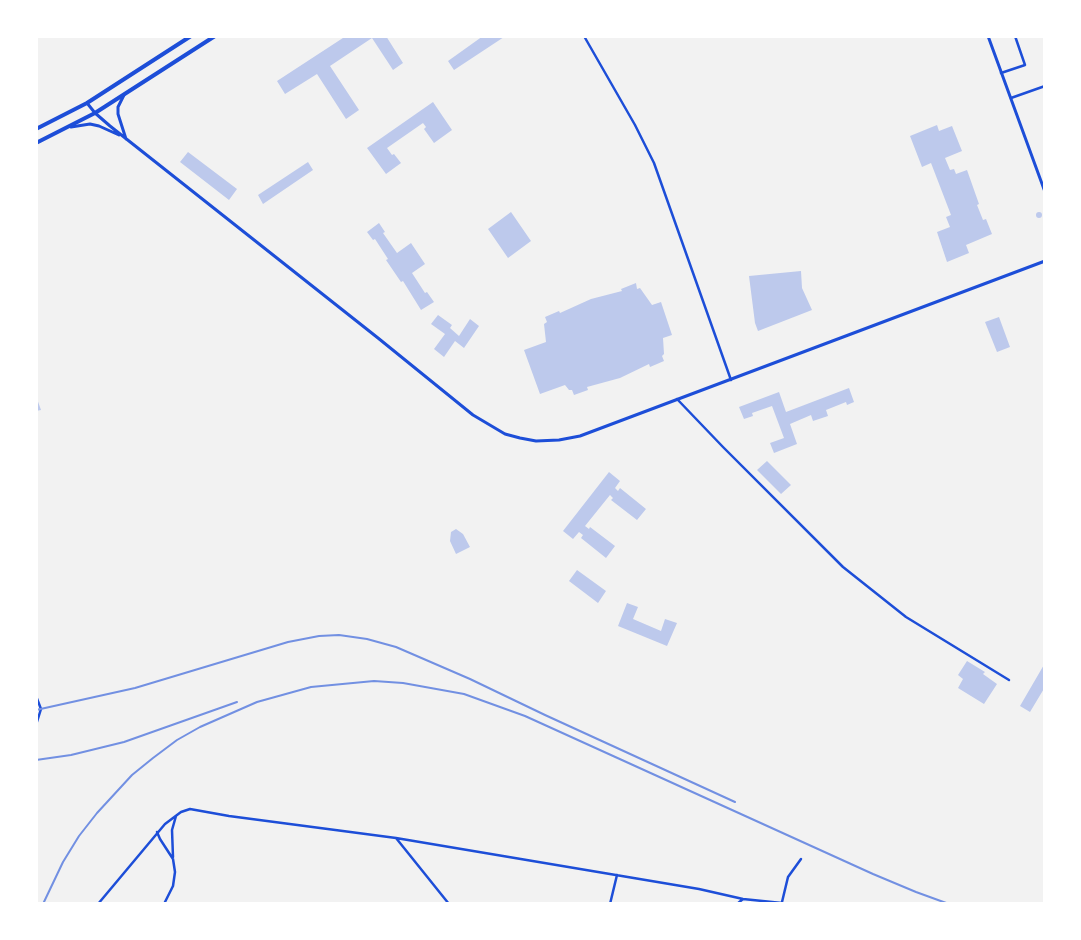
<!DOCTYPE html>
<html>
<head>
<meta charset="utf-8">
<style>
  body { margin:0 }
  #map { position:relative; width:1081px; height:940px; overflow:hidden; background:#f2f2f2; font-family:"PT Sans",sans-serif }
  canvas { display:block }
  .frame { position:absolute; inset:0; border:38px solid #fff; pointer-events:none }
</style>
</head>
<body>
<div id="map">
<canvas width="1081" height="940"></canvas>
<div class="frame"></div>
</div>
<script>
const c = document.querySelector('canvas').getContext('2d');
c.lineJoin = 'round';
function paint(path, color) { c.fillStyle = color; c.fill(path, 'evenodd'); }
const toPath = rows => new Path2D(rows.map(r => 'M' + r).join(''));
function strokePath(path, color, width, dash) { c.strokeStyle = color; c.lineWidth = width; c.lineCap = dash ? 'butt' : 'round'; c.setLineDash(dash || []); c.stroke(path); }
const building = toPath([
  [346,36,386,36,403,63,393,70,372,38,330,66,359,110,346,119,317,74,285,94,277,81],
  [483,36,504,37,454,70,448,61],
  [433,102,452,130,434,143,424,129,426,127,423,123,387,148,392,155,394,154,401,163,386,174,367,148],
  [937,125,939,131,952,126,962,151,945,158,950,170,954,169,956,174,967,170,979,204,977,205,983,220,986,219,992,234,966,245,969,253,947,262,937,232,950,227,946,217,951,215,931,163,922,167,910,136],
  [188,152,237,189,229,200,180,162],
  [308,162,313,170,263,204,258,195],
  [511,212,531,241,508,258,488,229],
  '1036 215a3 3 0 1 1 6 0a3 3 0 1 1-6 0Z',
  [379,223,385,232,383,233,397,253,411,243,425,264,412,273,425,293,427,292,434,302,421,310,403,281,401,282,386,260,388,259,375,239,373,240,367,232],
  [801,271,802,288,812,310,758,331,755,323,749,276],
  [636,283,637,289,640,288,652,305,661,302,672,335,663,338,664,354,662,356,664,361,650,367,649,364,620,378,587,387,588,390,574,395,572,390,569,390,565,385,540,394,524,350,546,342,544,324,547,322,545,317,559,311,560,313,591,299,622,291,621,289],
  [438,315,452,325,450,328,459,336,470,319,479,326,464,348,455,341,444,357,434,349,445,334,431,324],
  [999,317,1010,347,997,352,985,322],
  [849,388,854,402,847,405,846,402,826,410,828,416,813,421,811,415,790,424,797,444,774,453,770,443,784,438,772,406,752,413,753,416,744,419,739,407,779,392,786,412],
  [36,396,41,410,36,411],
  [767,461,791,485,781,494,757,470],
  [609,472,620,481,615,488,618,491,620,488,646,509,637,520,611,500,613,498,610,495,585,526,589,529,590,527,615,546,606,558,581,538,583,535,579,532,573,539,563,531],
  [456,529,463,534,470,547,456,554,450,541,451,532],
  [577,570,606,591,598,603,569,581],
  [627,603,638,607,633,619,661,631,665,619,677,623,667,646,618,626],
  [967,661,985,672,983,674,997,684,984,704,958,688,963,679,958,675],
  [1045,663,1045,687,1030,712,1020,706]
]);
const minor = toPath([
  [584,36,635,125,654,163,731,380],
  [1001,73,1025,65,1015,36],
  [1011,98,1045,86],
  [677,399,723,447,843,567,906,617,1009,680],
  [36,696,41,709,36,725],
  [157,832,160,839,173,859,175,872,173,886,164,904],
  [396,838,449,904],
  [173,857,172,830,176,816],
  [782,902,788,877,801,859],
  [98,904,165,824,181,812,190,809,229,816,396,838,699,889,743,899,782,903],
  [610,904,617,875],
  [737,904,743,899]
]);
const tertiary = toPath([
  [988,36,1045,192]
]);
const secondary = toPath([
  [124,95,118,107,118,114,126,139],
  [87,103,95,113,110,126,378,338,473,415,505,434,520,438,536,441,559,440,580,436,1045,261],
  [71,127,90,124,99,126,119,135]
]);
const primary = toPath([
  [36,129,87,103,191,36],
  [36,143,95,113,215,36]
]);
const rail = toPath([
  [36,710,135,688,288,642,319,636,339,635,367,639,396,647,470,679,545,715,735,802],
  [36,760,71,755,124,742,237,702],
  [43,904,63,862,79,836,97,813,132,775,153,758,177,740,200,727,257,702,311,687,374,681,403,683,464,694,525,716,873,874,916,892,949,904]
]);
paint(building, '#bdc9ec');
strokePath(minor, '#1d4ed8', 2.5);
strokePath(tertiary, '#1d4ed8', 3);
strokePath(secondary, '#1d4ed8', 3);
strokePath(primary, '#1d4ed8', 4);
strokePath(rail, '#7290e2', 2);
</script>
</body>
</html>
